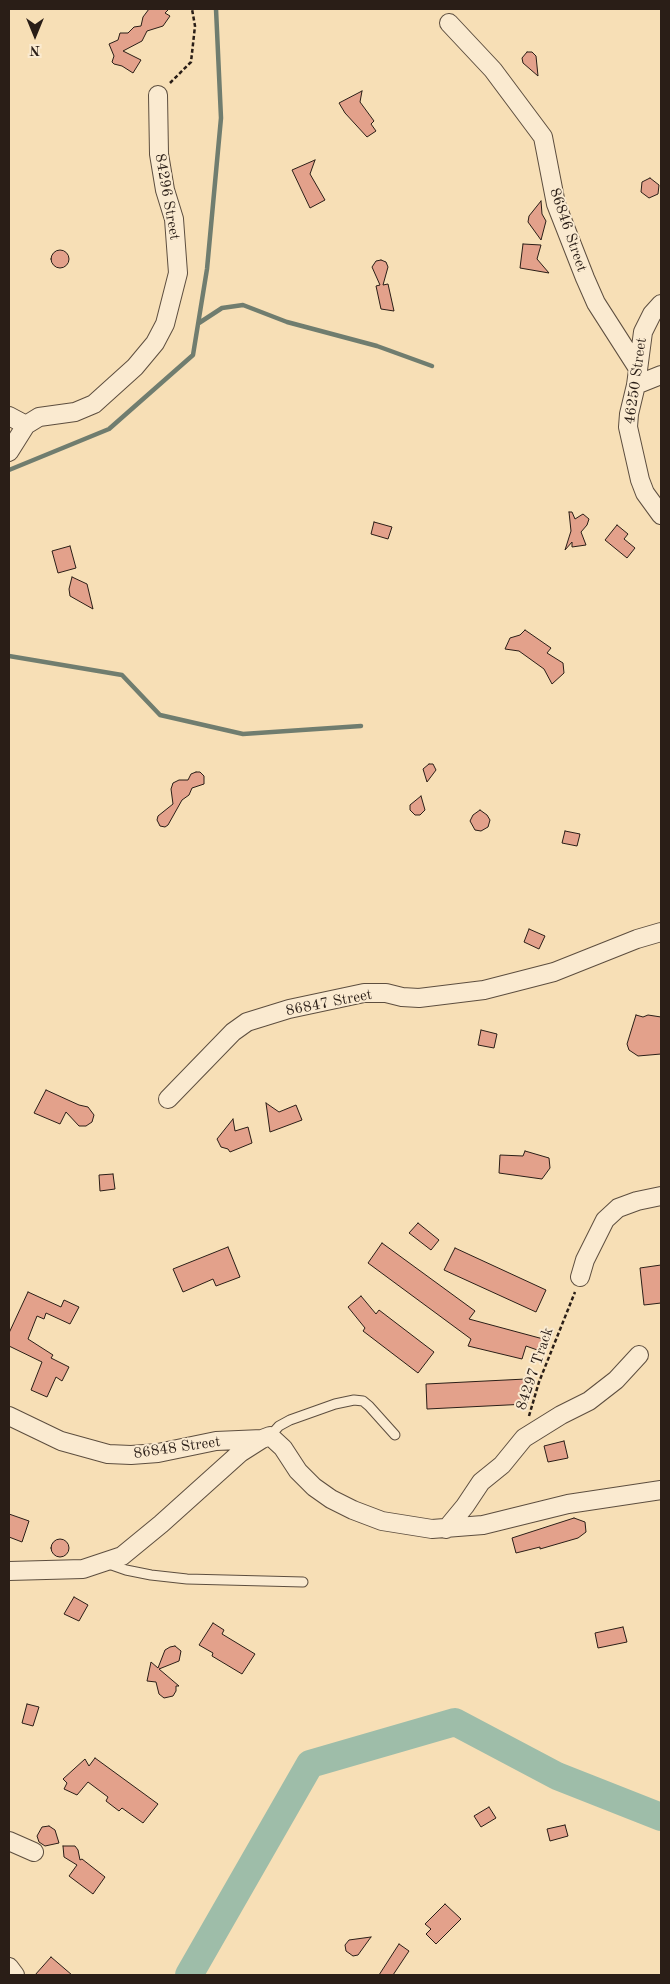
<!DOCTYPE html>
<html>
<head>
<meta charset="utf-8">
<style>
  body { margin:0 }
  #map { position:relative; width:670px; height:1984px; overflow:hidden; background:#f7dfb6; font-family:"Old Standard TT",serif }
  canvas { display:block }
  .frame { position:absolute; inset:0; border:10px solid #2a1e17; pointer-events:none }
  .north { position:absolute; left:10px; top:10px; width:50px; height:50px; -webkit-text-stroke:4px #faead0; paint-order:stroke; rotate:180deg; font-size:14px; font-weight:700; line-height:20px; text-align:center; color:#2a1e17 }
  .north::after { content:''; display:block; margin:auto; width:18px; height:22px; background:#2a1e17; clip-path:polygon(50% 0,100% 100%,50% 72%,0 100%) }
</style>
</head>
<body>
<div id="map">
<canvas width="670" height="1984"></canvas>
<div class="frame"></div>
<div class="north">N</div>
</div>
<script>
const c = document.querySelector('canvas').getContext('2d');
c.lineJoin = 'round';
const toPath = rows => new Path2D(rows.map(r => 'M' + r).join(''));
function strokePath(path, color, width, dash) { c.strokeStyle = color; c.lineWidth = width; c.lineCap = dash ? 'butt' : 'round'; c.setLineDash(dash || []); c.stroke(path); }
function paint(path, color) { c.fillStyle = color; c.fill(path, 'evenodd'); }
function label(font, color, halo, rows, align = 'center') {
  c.font = font + ' "Old Standard TT",serif'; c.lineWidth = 4; c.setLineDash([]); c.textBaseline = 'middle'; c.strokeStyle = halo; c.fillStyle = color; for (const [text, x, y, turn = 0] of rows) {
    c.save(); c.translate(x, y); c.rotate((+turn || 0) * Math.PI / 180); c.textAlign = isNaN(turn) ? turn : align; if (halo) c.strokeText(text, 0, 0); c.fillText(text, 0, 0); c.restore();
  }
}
const stream = toPath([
  [199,323,222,308,243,305,287,322,377,346,432,366],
  [9,470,109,429,193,355,207,269,221,118,216,9],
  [9,656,122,675,160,715,243,734,361,726]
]);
const river = toPath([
  [189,1975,310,1764,455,1722,557,1776,661,1817]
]);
const building = toPath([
  [149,9,169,9,165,13,170,16,163,26,147,31,142,41,123,51,141,60,133,73,122,66,114,64,112,62,114,56,109,44,118,40,120,33,128,33,134,27,141,26,143,17,149,9],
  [527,52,532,52,536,56,538,76,523,63,522,58,527,52],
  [362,91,360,102,374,121,371,124,376,131,367,137,345,113,339,103,362,91],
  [315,160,310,174,325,200,310,208,292,170,315,160],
  [650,178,659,185,658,194,649,198,641,192,642,182,650,178],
  [541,201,542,214,546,221,541,240,528,222,529,216,541,201],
  [523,244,541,245,537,259,549,273,520,268,523,244],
  '51 259a9 9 0 1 1 18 0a9 9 0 1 1-18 0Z',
  [381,260,386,262,388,267,383,285,388,284,394,311,381,309,376,286,380,285,372,267,376,261,381,260],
  [569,512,572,512,575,519,583,514,589,519,587,525,581,532,586,545,572,547,572,542,565,550,571,531,569,512],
  [374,522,392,527,388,539,371,534,374,522],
  [617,525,628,534,624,539,635,548,627,558,605,540,617,525],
  [70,546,76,568,58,573,52,551,70,546],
  [72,577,87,584,93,609,70,596,69,589,72,577],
  [525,630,551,648,547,653,563,663,564,673,552,684,544,669,519,651,505,649,510,638,520,635,525,630],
  [429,764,433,764,436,770,427,782,423,769,429,764],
  [196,772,200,772,204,776,204,784,192,788,189,795,182,800,168,825,165,827,160,826,157,820,158,816,173,804,171,789,173,783,179,780,188,780,191,774,196,772],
  [421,796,425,810,420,815,415,815,410,810,410,805,421,796],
  [480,810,487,815,490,820,488,827,481,831,475,830,470,821,473,815,480,810],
  [565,831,580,834,577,846,562,843,565,831],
  [529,929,545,936,539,949,524,942,529,929],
  [636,1015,643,1017,648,1015,661,1017,661,1054,638,1056,629,1050,627,1044,636,1015],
  [481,1030,497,1034,494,1048,478,1045,481,1030],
  [46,1090,79,1105,88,1107,94,1115,92,1122,86,1126,79,1126,66,1112,60,1124,34,1113,46,1090],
  [266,1103,279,1112,296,1105,302,1120,270,1132,266,1103],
  [233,1119,235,1131,248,1127,252,1143,230,1152,228,1149,221,1147,217,1139,233,1119],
  [525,1151,549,1158,550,1168,542,1179,499,1173,500,1155,523,1156,525,1151],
  [113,1174,115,1189,100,1191,99,1175,113,1174],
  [418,1223,439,1240,431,1250,409,1233,418,1223],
  [382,1243,475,1311,469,1319,547,1340,543,1352,526,1346,522,1359,468,1346,471,1339,368,1263,382,1243],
  [228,1247,240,1277,216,1286,213,1279,183,1292,173,1269,228,1247],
  [455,1248,546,1290,536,1312,444,1270,455,1248],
  [661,1265,661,1303,644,1305,640,1268,661,1265],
  [28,1292,61,1307,64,1300,79,1307,70,1324,46,1313,44,1319,37,1316,28,1339,53,1355,51,1358,69,1367,62,1381,56,1377,47,1397,31,1390,42,1362,9,1346,9,1333,28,1292],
  [361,1296,376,1314,379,1310,434,1352,418,1373,363,1331,365,1328,348,1307,361,1296],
  [526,1379,527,1404,427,1409,426,1384,526,1379],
  [564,1441,568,1458,548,1462,544,1446,564,1441],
  [9,1514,29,1521,22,1542,9,1537,9,1514],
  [574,1518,585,1522,586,1532,578,1538,540,1549,540,1547,516,1553,512,1538,574,1518],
  '51 1548a9 9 0 1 1 18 0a9 9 0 1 1-18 0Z',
  [74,1597,88,1605,79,1621,64,1614,74,1597],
  [213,1623,224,1630,222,1634,255,1654,242,1674,212,1656,213,1653,199,1645,213,1623],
  [623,1627,627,1642,598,1648,595,1633,623,1627],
  [175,1646,181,1651,179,1661,159,1669,179,1686,176,1686,176,1691,173,1696,164,1698,159,1694,156,1682,147,1681,151,1662,158,1668,165,1650,170,1647,175,1646],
  [27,1704,39,1707,33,1726,22,1723,27,1704],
  [95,1758,158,1804,143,1823,122,1808,119,1811,106,1801,108,1797,88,1782,77,1795,64,1789,67,1783,63,1779,85,1759,89,1766,95,1758],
  [489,1807,496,1818,481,1827,474,1816,489,1807],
  [565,1825,568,1836,550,1841,547,1829,565,1825],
  [49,1826,55,1830,59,1843,45,1846,39,1842,37,1836,42,1827,49,1826],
  [63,1846,75,1846,78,1850,80,1860,82,1859,105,1877,93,1894,69,1876,77,1865,64,1857,63,1846],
  [445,1904,461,1919,436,1944,426,1934,431,1929,425,1924,445,1904],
  [371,1937,358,1955,353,1956,346,1951,345,1945,349,1940,371,1937],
  [399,1944,409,1951,393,1975,379,1975,399,1944],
  [51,1957,72,1975,35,1975,51,1957]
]);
const path = toPath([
  [170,83,191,62,195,26,192,9],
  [529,1416,539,1382,575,1292]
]);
const service = toPath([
  [270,1436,279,1426,290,1420,335,1404,354,1400,363,1401,369,1406,395,1435],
  [106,1563,126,1570,151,1575,187,1579,303,1582]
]);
const minor = toPath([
  [449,23,493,70,543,137,556,204,585,278,596,303,637,367],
  [661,304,652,314,643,332,636,385,629,414,628,427,640,480,645,493,661,515],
  [636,385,661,375],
  [9,416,26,425],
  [9,452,26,425,39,417,75,412,94,404,135,367,155,343,165,324,178,273,174,219,165,190,159,154,158,95],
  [168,1099,233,1032,247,1022,289,1009,364,993,386,993,402,997,419,998,484,990,554,972,637,939,661,932],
  [580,1277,585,1260,605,1220,618,1208,637,1201,661,1196],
  [9,1416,61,1441,108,1454,131,1455,158,1453,216,1441,262,1439],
  [446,1529,465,1506,481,1482,502,1465,524,1438,561,1415,589,1401,616,1380,639,1355],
  [9,1571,83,1569,122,1556,161,1524,240,1453,262,1439,270,1436,283,1448,298,1471,314,1487,331,1499,353,1510,382,1521,432,1529,483,1525,568,1504,661,1490],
  [9,1841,34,1852],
  [9,1967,15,1975]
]);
const streetNames = [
  ["84296 Street",167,197,80],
  ["86846 Street",568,230,71],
  ["46250 Street",636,381,-82],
  ["86847 Street",329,1003,-11],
  ["84297 Track",535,1369,-71],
  ["86848 Street",177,1448,-8]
];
strokePath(stream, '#707d6f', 4.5);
strokePath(river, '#9ebda9', 28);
paint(building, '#e3a18b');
strokePath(building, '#2a1e17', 1);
strokePath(service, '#5d4e3f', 11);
strokePath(minor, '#5d4e3f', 20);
strokePath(path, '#2a1e17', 2.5, [4, 2.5]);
strokePath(service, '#faead0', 9);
strokePath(minor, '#faead0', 18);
label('15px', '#2a1e17', '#faead0', streetNames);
</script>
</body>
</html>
